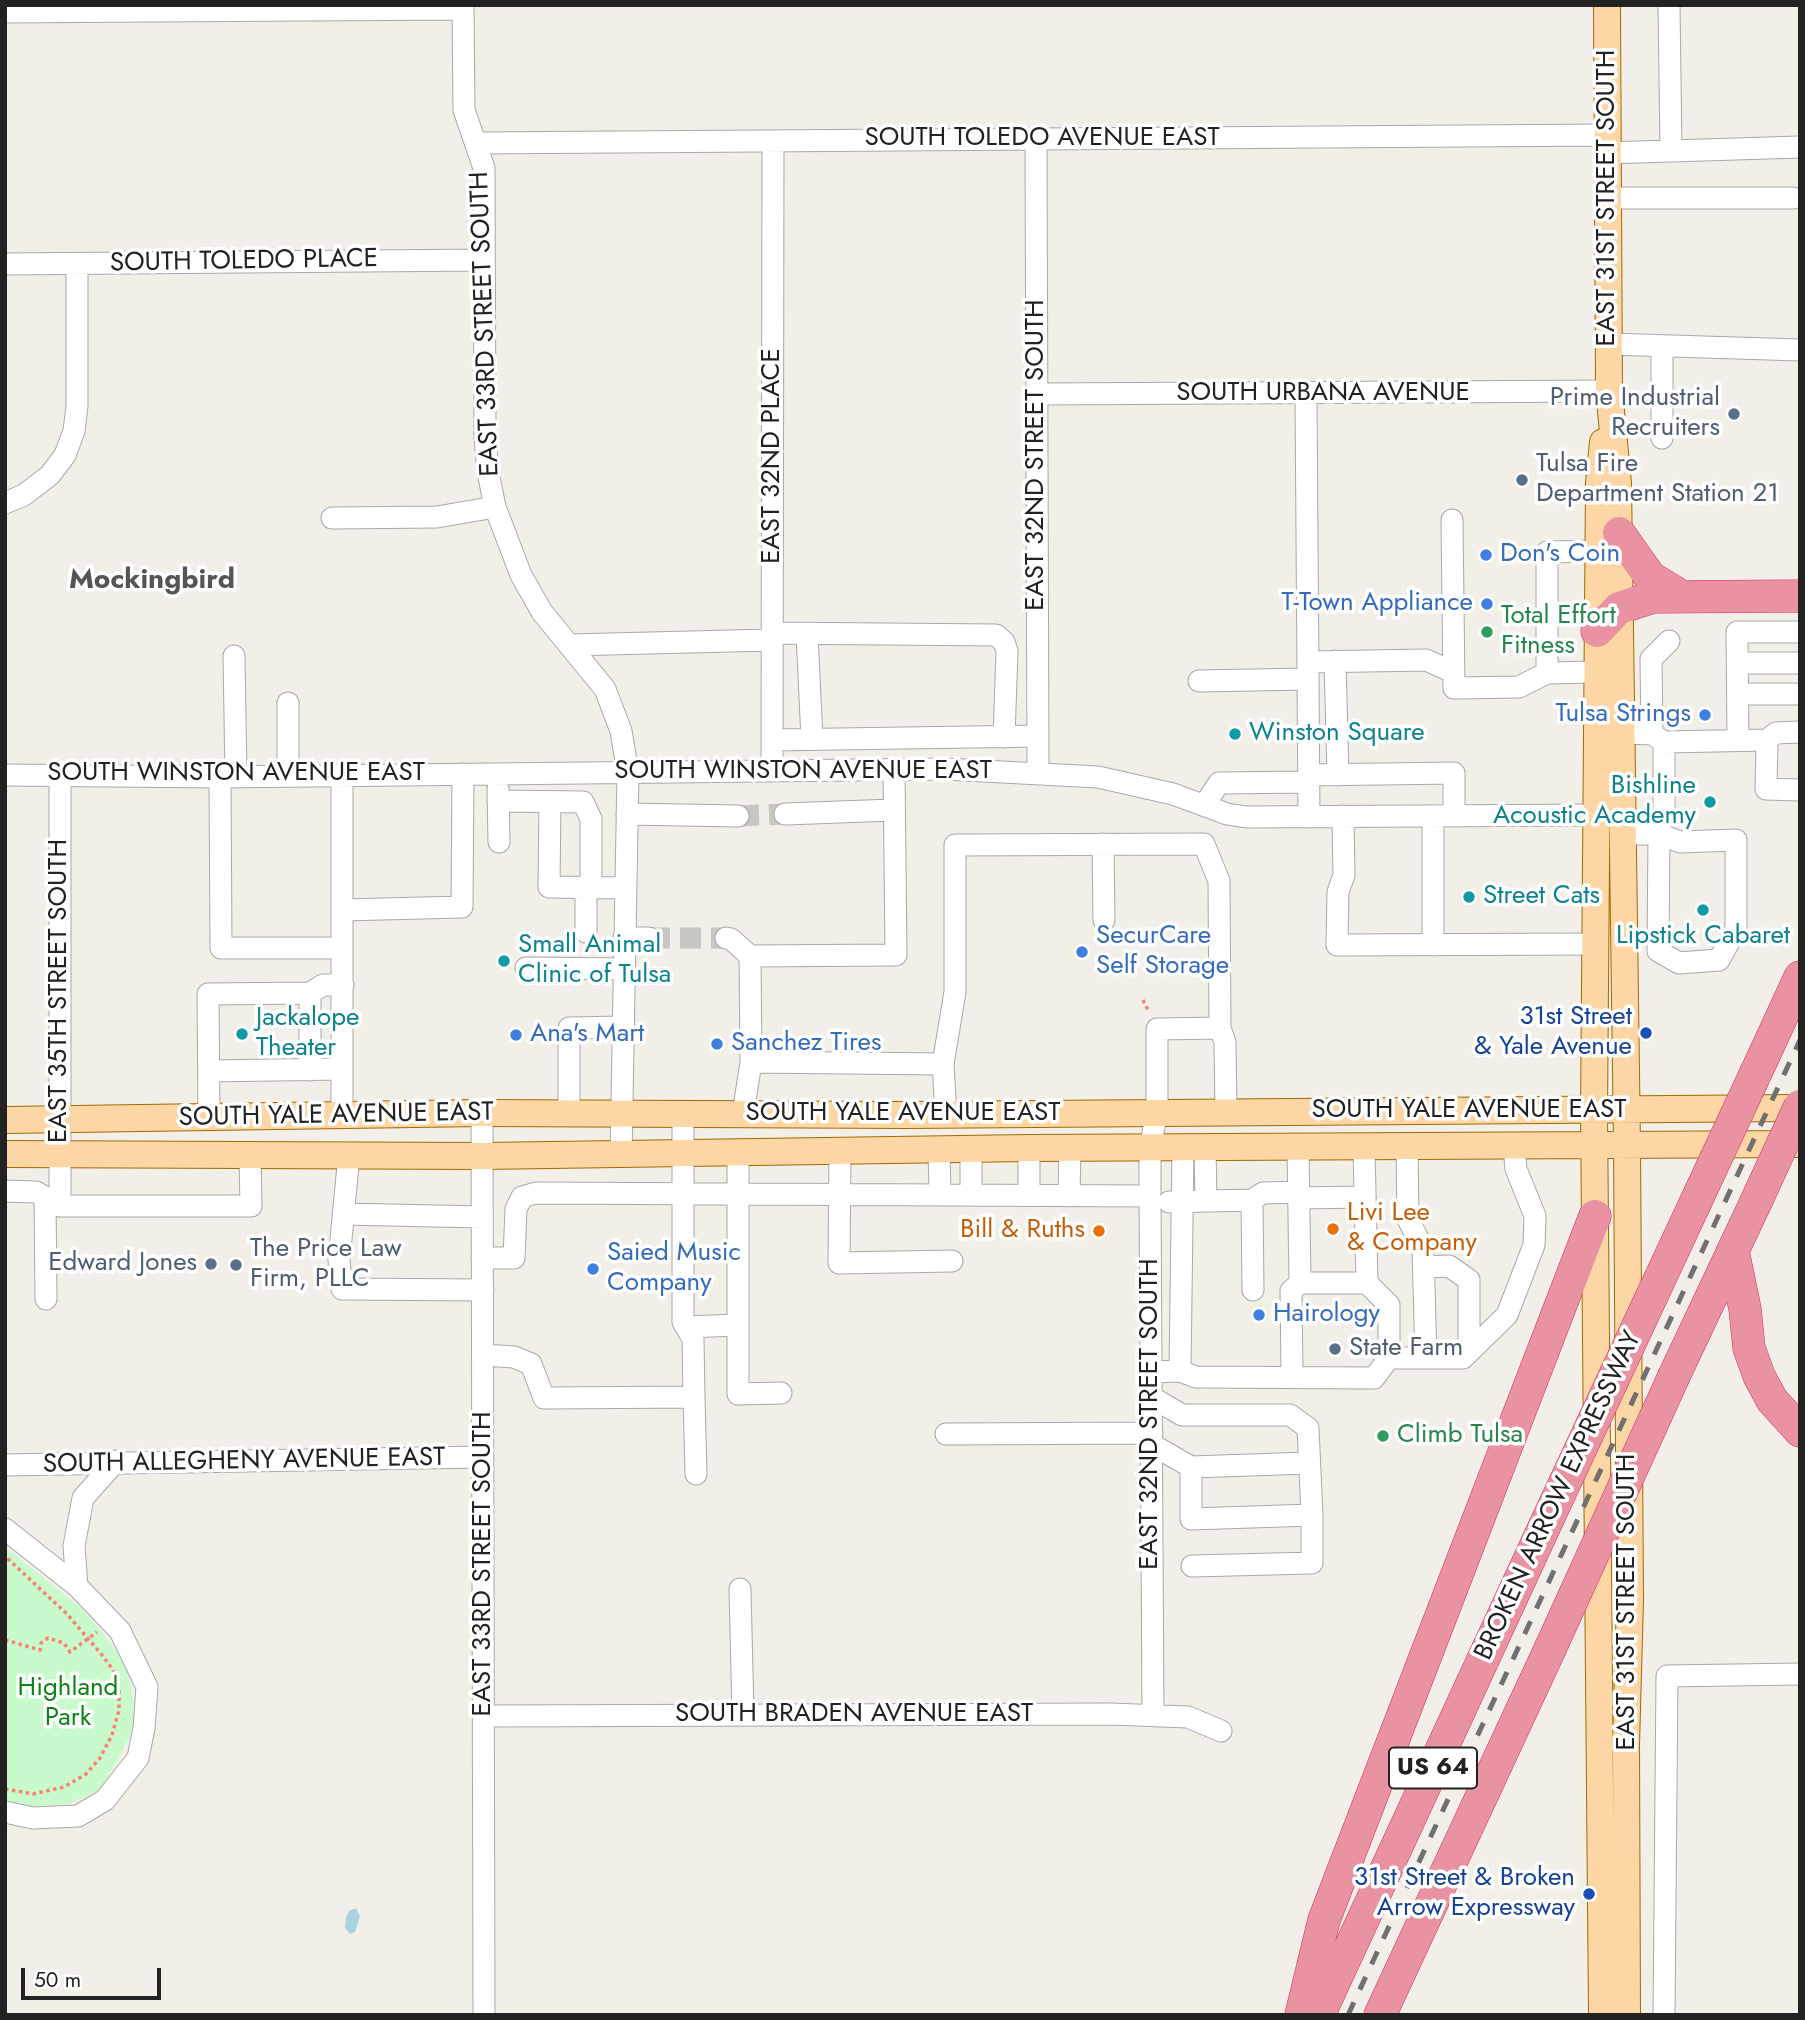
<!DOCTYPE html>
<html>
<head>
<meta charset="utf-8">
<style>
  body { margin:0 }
  #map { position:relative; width:1805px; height:2020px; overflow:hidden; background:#f2efe9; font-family:Jost,sans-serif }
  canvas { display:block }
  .frame { position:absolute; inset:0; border:7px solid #222; pointer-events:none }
  .scale { position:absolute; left:21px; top:1968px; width:140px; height:32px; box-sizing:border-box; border:4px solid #222; border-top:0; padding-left:9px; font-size:21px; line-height:24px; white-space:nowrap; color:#222; -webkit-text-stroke:5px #fff; paint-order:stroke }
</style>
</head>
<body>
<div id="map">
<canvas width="1805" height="2020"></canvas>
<div class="frame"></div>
<div class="scale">50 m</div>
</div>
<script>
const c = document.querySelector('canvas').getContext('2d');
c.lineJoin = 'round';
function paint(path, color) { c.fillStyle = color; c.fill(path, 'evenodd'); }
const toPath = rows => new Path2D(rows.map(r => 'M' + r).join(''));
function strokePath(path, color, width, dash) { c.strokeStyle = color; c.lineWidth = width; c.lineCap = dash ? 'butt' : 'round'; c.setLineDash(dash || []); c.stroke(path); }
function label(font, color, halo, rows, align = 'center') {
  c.font = font + ' Jost,sans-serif'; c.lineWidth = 7; c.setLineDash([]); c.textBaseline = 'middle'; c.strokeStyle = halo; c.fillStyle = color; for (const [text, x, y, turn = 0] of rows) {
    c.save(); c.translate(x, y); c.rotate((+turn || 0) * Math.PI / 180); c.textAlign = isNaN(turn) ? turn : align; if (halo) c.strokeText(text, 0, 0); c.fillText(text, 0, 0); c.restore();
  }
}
const park = toPath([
  [5,1547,81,1608,123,1658,131,1686,134,1708,131,1734,121,1754,101,1789,69,1804,23,1807,5,1801]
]);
const water = toPath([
  [356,1908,360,1916,355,1932,350,1934,345,1928,346,1918,349,1911]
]);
const minorTunnel = toPath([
  [738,816,785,814],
  [649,938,726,938]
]);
const path = toPath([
  [1143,1000,1149,1012],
  [5,1640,40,1650,41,1643,48,1638,64,1643,70,1652,97,1632],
  [5,1789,33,1794,64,1787,86,1774,100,1758,112,1735,119,1710,119,1691,113,1670,102,1655,67,1614,7,1558]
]);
const minor = toPath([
  [463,5,464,110,484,168,485,438,488,472,495,507,521,575,542,612,605,689,621,731,628,773,621,1155],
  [1669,5,1671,151],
  [5,12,462,9],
  [1036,139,1038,772],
  [477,143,1606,135],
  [1607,153,1800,147],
  [1607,198,1793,198],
  [5,264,483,260],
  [1608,344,1800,350],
  [1037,394,1609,391],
  [1306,395,1309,817],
  [1662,438,1662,346],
  [5,503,24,495,50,475,65,455,74,431,77,406,77,264],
  [332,518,437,517,495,507],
  [1452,520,1454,688,1519,687,1547,673],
  [772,633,996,635,1004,642,1007,651,1004,737],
  [807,634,812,739],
  [569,645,772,640],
  [234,656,236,777],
  [1335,661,1338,775],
  [1308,662,1426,660,1453,672],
  [1738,663,1800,663],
  [1597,672,1547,673,1547,552,1598,551],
  [1199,681,1308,679],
  [1738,694,1800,694],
  [288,703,288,775],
  [1622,733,1652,734,1664,742,1767,740,1776,733,1800,732],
  [1652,734,1651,659,1669,641],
  [772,740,1038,736],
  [1738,740,1737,632,1800,632],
  [1767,740,1766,789,1800,790],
  [1664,742,1664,819],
  [772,770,773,141],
  [342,774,342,1116],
  [5,775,220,777,945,769,1098,777,1173,794,1227,814,1246,817,1596,815],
  [1308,775,1454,773,1454,816],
  [220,777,221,948,342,948],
  [498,789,499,842],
  [498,801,583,802,591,819,591,887],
  [550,802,549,887,625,888],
  [1205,804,1219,783,1308,782],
  [627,814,738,816],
  [785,814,893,810],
  [1343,816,1344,875,1338,892,1337,945,1595,944],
  [1622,834,1659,834,1680,842,1736,840,1736,929,1719,960,1679,963,1658,951,1659,834],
  [1103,844,1104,920],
  [342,910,462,907,463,774],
  [586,932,586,887],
  [624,938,649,938],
  [726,938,731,939,750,956],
  [1433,945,1433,816],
  [526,968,624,969],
  [310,993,310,1070],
  [751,1062,750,956,896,955,894,769],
  [209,1071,342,1069],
  [482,1113,484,2015],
  [569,1113,569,1028,623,1027],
  [683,1113,683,1322,693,1339,694,1397],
  [743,1114,751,1062,943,1064],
  [946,1115,943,1064,955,992,955,845,1204,844,1219,881,1220,1028,1225,1042,1226,1112],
  [209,1118,208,994,310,993,323,985,343,985],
  [1205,1148,1206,1201],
  [1298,1148,1300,1283],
  [1364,1148,1367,1283,1389,1305,1389,1358],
  [971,1149,971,1195],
  [939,1150,940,1195],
  [840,1152,839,1263,952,1261],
  [738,1153,738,1394,781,1393],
  [349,1155,339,1260,342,1289,483,1290],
  [5,1191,36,1192,60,1206,251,1206,250,1155],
  [1029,1195,1029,1148],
  [1069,1196,1070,1148],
  [45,1197,46,1299],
  [1298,1198,1365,1197],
  [1252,1200,1263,1193,1298,1192],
  [1169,1202,1252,1200,1253,1290],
  [60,1206,60,775],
  [343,1214,482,1217],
  [482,1258,514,1258,516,1209,522,1197,536,1193,1150,1196],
  [1424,1267,1449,1266,1469,1280,1469,1352],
  [686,1327,738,1325],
  [483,1355,514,1357,531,1364,544,1398,694,1397,696,1474],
  [1426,1358,1463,1358,1507,1315,1534,1245,1535,1216,1516,1169,1514,1147],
  [1180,1371,1183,1147],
  [1152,1372,1180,1371,1196,1377,1374,1378,1389,1358,1426,1358,1423,1249,1408,1219,1407,1147],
  [1292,1377,1291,1291,1300,1283,1367,1283],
  [1153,1398,1182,1415,1290,1415,1308,1428,1312,1515,1191,1519,1191,1467],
  [946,1434,1152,1433],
  [1151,1444,1191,1467,1309,1463],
  [5,1465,483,1457],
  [5,1529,77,1586,120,1631,147,1687,144,1728,138,1758,105,1800,78,1816,33,1818,5,1812],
  [1192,1566,1312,1563,1312,1515],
  [77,1586,74,1546,83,1498,116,1461],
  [740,1589,743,1715],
  [1153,1715,1150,1196,1150,1147,1157,1113,1157,1029,1220,1028],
  [485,1716,1111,1714,1188,1717,1221,1731],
  [1664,2015,1667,1676,1800,1674]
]);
const major = toPath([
  [1607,5,1609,391,1618,483,1627,1145,1630,1600,1626,1745,1627,2015],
  [5,1120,482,1113,908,1115,1800,1108],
  [5,1154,482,1156,1029,1148,1800,1144],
  [1602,2015,1594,1112,1599,483,1603,442]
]);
const highway = toPath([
  [1619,533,1650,577,1681,596],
  [1597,631,1619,608,1653,597,1800,596],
  [1766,1051,1800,977],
  [1733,1251,1745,1309,1749,1348,1759,1376,1772,1400,1800,1431],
  [1674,1376,1754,1206],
  [1301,2015,1324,1920,1595,1216],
  [1319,2015,1547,1521],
  [1380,2015,1550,1649]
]);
const rail = toPath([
  [1348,2015,1800,1040]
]);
const highwayBridge = toPath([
  [1754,1206,1800,1106],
  [1547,1521,1766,1051],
  [1550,1649,1674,1376]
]);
const markers = [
  [1734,414,7,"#5c6f8a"],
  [1522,480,7,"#5c6f8a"],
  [1486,555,7,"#3f7fe0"],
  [1487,604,7,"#3f7fe0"],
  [1487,632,7,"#2e9e5b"],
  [1705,715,7,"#3f7fe0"],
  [1235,734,7,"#0f9aa8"],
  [1710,802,7,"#0f9aa8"],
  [1469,897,7,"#0f9aa8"],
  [1703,910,7,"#0f9aa8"],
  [1082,952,7,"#3f7fe0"],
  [504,961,7,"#0f9aa8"],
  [1646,1033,7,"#1a4fb4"],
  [242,1034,7,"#0f9aa8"],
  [516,1035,7,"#3f7fe0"],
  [717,1044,7,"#3f7fe0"],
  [1333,1229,7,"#e8710a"],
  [1099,1231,7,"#e8710a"],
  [211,1264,7,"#5c6f8a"],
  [236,1265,7,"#5c6f8a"],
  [593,1269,7,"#3f7fe0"],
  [1259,1315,7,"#3f7fe0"],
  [1335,1349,7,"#5c6f8a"],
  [1383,1436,7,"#2e9e5b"],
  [1589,1894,7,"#1a4fb4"]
];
const shields = [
  [1433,1768,88]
];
const shieldNames = [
  ["US 64",1433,1768]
];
const streetNames = [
  ["SOUTH TOLEDO AVENUE EAST",1042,139],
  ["EAST 31ST STREET SOUTH",1608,198,-90],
  ["SOUTH TOLEDO PLACE",244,262,-1],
  ["EAST 33RD STREET SOUTH",486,324,-92],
  ["SOUTH URBANA AVENUE",1323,394],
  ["EAST 32ND STREET SOUTH",1037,455,-90],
  ["EAST 32ND PLACE",773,456,-90],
  ["SOUTH WINSTON AVENUE EAST",803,772],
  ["SOUTH WINSTON AVENUE EAST",236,774],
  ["EAST 35TH STREET SOUTH",60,991,-90],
  ["SOUTH YALE AVENUE EAST",1469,1111],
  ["SOUTH YALE AVENUE EAST",903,1114],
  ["SOUTH YALE AVENUE EAST",336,1116,-1],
  ["EAST 32ND STREET SOUTH",1151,1414,-90],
  ["SOUTH ALLEGHENY AVENUE EAST",244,1462,-1],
  ["BROKEN ARROW EXPRESSWAY",1559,1496,-65],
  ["EAST 33RD STREET SOUTH",484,1564,-90],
  ["EAST 31ST STREET SOUTH",1628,1602,-90],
  ["SOUTH BRADEN AVENUE EAST",854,1715]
];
const serviceNames = [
  ["Prime Industrial",1720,399,"right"],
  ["Recruiters",1720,429,"right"],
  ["Tulsa Fire",1536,465],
  ["Department Station 21",1536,495],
  ["The Price Law",250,1250],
  ["Firm, PLLC",250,1280],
  ["Edward Jones",197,1264,"right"],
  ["State Farm",1349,1349]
];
const shopNames = [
  ["Don's Coin",1500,555],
  ["T-Town Appliance",1473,604,"right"],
  ["Tulsa Strings",1691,715,"right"],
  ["SecurCare",1096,937],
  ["Self Storage",1096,967],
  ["Ana's Mart",530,1035],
  ["Sanchez Tires",731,1044],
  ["Saied Music",607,1254],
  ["Company",607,1284],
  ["Hairology",1273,1315]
];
const leisureNames = [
  ["Total Effort",1501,617],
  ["Fitness",1501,647],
  ["Climb Tulsa",1397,1436]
];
const cultureNames = [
  ["Winston Square",1249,734],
  ["Bishline",1696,787,"right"],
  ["Acoustic Academy",1696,817,"right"],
  ["Street Cats",1483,897],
  ["Lipstick Cabaret",1703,937,"center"],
  ["Small Animal",518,946],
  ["Clinic of Tulsa",518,976],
  ["Jackalope",256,1019],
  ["Theater",256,1049]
];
const transitNames = [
  ["31st Street",1632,1018],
  ["& Yale Avenue",1632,1048],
  ["31st Street & Broken",1575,1879],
  ["Arrow Expressway",1575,1909]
];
const foodNames = [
  ["Livi Lee",1347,1214],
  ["& Company",1347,1244],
  ["Bill & Ruths",1085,1231,"right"]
];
const parkNames = [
  ["Highland",68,1689],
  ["Park",68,1719]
];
const neighbourhoodNames = [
  ["Mockingbird",152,581]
];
paint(park, '#c8facc');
paint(water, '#aad3df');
strokePath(minorTunnel, '#c8c6c1', 21, [21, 10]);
strokePath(minor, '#a9a9a9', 23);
strokePath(major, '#a06b00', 28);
strokePath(highway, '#dc2a67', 33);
strokePath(path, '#fa8072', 3.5, [3.5, 3.5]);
strokePath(minor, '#fff', 21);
strokePath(major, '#fcd6a4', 26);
strokePath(highway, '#e892a2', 32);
strokePath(rail, '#707070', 5, [14, 14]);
strokePath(highwayBridge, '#dc2a67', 33, []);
strokePath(highwayBridge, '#e892a2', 32);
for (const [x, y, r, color] of markers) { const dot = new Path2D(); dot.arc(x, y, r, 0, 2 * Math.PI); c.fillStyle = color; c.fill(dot); strokePath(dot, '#fff', 2.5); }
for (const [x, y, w] of shields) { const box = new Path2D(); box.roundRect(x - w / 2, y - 20.5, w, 41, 5); c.fillStyle = '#fff'; c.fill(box); strokePath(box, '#222', 2); }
label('bold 24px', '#222', null, shieldNames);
label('26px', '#222', '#fff', streetNames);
label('26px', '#4e5e75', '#fff', serviceNames, 'left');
label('26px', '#366cbe', '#fff', shopNames, 'left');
label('26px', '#27864d', '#fff', leisureNames, 'left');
label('26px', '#0d838f', '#fff', cultureNames, 'left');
label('26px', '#164399', '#fff', transitNames, 'right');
label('26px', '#c56008', '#fff', foodNames, 'left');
label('26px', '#0c8416', '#fff', parkNames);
label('bold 28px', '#555', '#fff', neighbourhoodNames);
</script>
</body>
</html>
